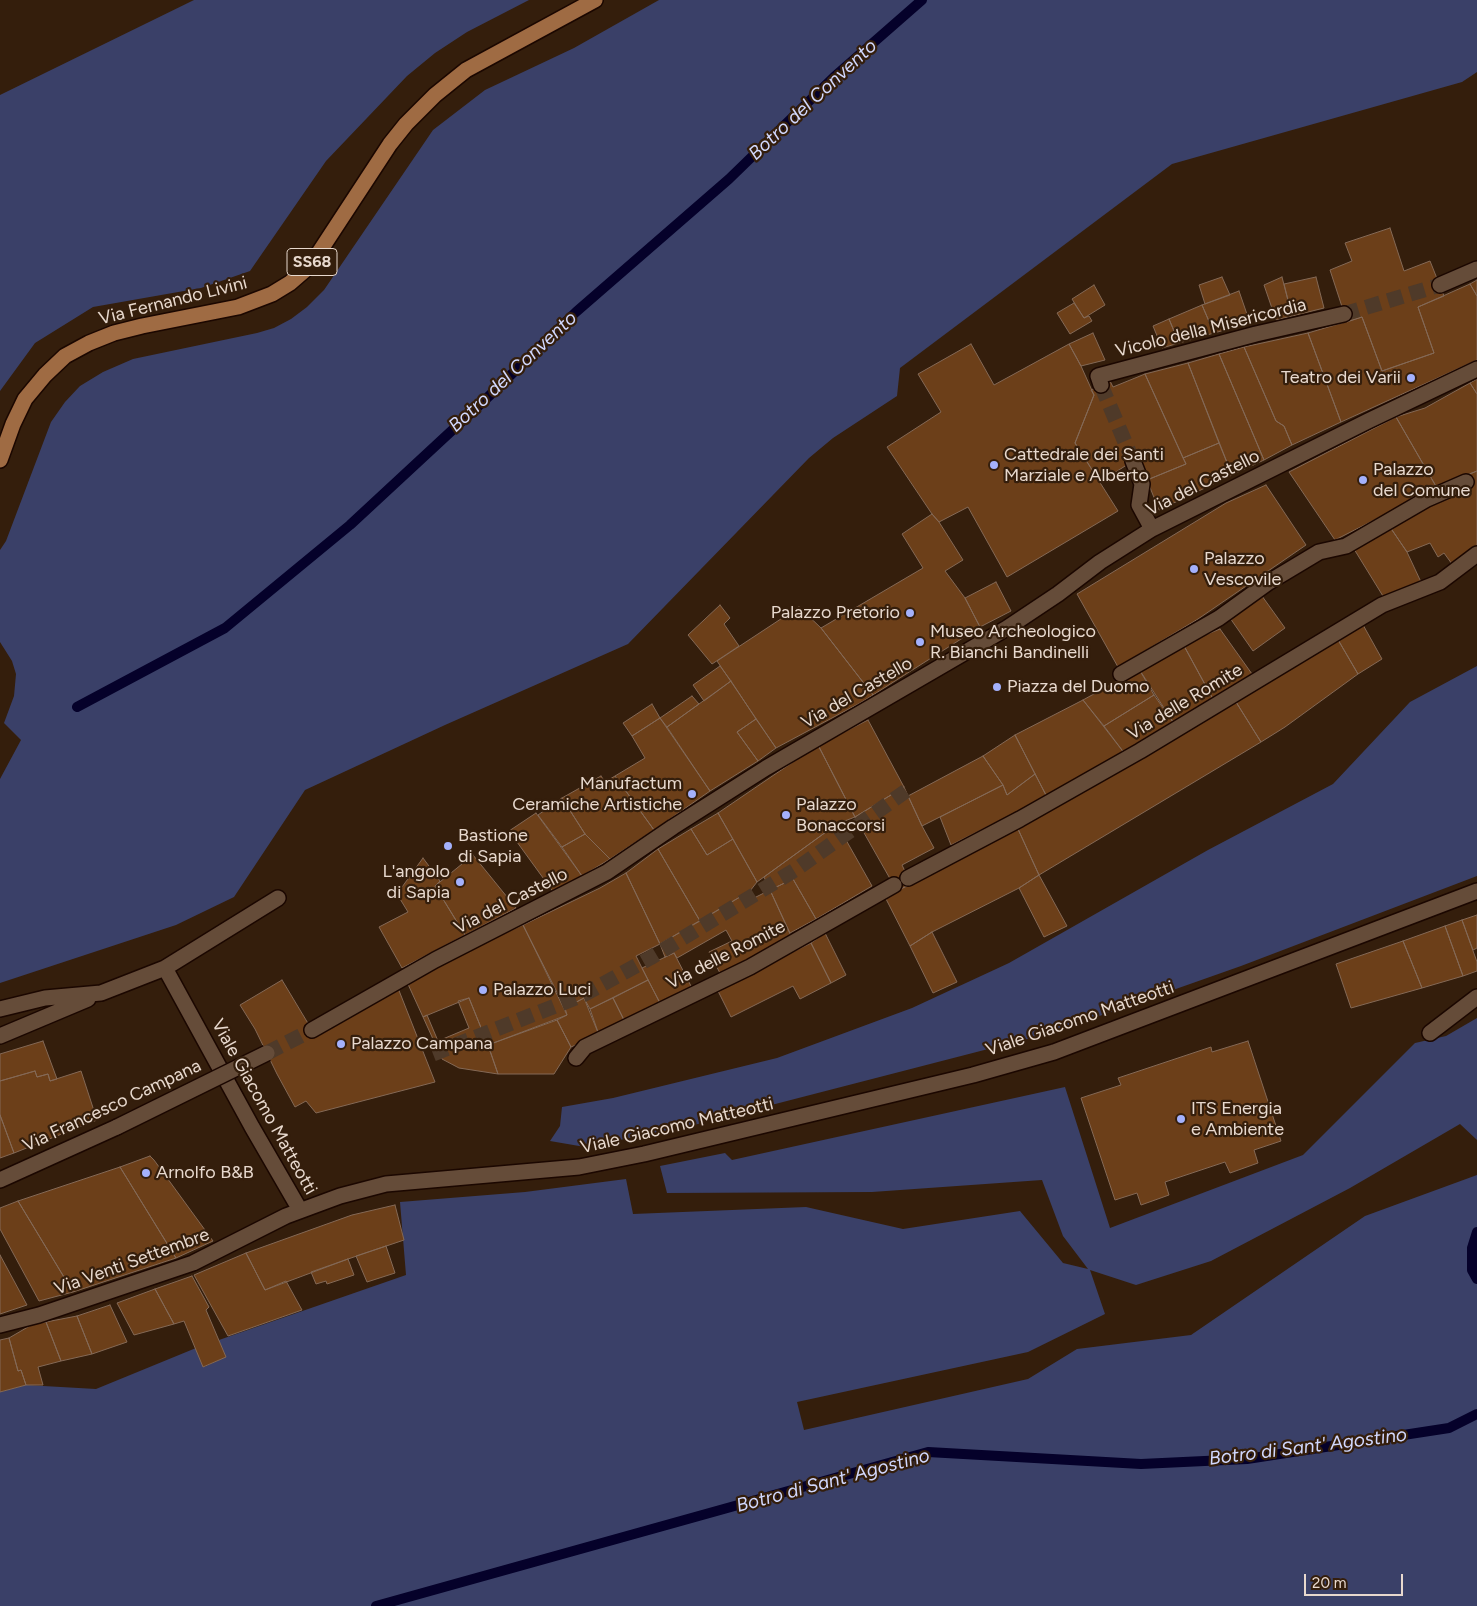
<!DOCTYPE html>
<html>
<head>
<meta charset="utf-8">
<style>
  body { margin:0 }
  #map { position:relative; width:1477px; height:1606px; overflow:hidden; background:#341e0c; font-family:Figtree,sans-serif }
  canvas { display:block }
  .scale { position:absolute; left:1304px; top:1574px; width:99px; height:22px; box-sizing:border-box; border:2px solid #e8d9ce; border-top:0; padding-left:6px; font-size:15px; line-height:18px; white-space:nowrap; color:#e8d9ce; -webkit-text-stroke:4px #341e0c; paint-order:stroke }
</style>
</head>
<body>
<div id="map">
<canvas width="1477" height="1606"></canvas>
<div class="scale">20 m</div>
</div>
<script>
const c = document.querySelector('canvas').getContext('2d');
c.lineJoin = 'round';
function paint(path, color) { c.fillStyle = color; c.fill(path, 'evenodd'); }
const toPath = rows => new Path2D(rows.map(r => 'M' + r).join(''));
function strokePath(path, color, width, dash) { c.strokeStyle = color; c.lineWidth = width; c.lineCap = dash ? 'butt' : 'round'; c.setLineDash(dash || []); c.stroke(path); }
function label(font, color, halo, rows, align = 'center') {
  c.font = font + ' Figtree,sans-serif'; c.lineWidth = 4.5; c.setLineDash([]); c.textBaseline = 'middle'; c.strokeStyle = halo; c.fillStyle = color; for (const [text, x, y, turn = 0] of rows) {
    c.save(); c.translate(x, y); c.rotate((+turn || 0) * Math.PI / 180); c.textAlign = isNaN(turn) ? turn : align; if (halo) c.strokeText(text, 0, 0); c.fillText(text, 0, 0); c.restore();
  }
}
const green = toPath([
  [194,0,529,0,467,32,435,53,407,76,326,161,250,271,201,288,93,307,35,343,0,391,0,95],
  [659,0,1477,0,1477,72,1462,82,1172,164,900,368,897,396,833,438,809,458,628,644,445,725,305,790,234,897,176,925,0,983,0,779,21,740,4,723,14,696,16,674,12,661,0,642,0,550,6,541,51,422,65,402,80,386,103,372,133,359,257,333,274,328,291,319,307,307,324,290,433,130,485,90,574,48],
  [1477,666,1477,876,1241,966,1054,1032,694,1125,585,1147,550,1141,560,1126,562,1107,613,1098,777,1058,912,1008,1009,963,1208,850,1333,784,1410,702],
  [1477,1018,1477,1140,1460,1124,1350,1188,1211,1261,1136,1285,1090,1270,1105,1314,1028,1352,797,1402,804,1430,1028,1379,1077,1349,1191,1335,1365,1216,1477,1175,1477,1606,0,1606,0,1392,26,1385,96,1389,196,1348,204,1367,225,1357,219,1340,406,1275,400,1202,525,1192,626,1179,633,1214,806,1207,903,1229,1020,1211,1063,1263,1088,1269,1063,1236,1042,1180,872,1192,667,1193,660,1166,725,1153,732,1160,1065,1087,1110,1228,1303,1155,1415,1043,1446,1036]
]);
const stream = toPath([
  [77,707,225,628,350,525,487,398,576,312,729,179,834,77,922,0],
  [1477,1232,1472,1248,1472,1270,1477,1279],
  [376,1606,928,1452,1141,1464,1247,1459,1449,1428,1477,1414]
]);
const building = toPath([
  [1390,228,1404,271,1430,261,1444,296,1418,307,1434,353,1382,371,1362,317,1347,322,1330,270,1352,261,1345,243,1390,228],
  [1222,277,1230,295,1205,304,1199,285,1222,277],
  [1282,277,1292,316,1276,320,1264,285,1282,277],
  [1316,277,1324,308,1292,316,1284,284,1316,277],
  [1477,280,1477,296,1470,284,1477,280],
  [1470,284,1477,296,1477,360,1341,422,1308,333,1362,317,1382,371,1434,353,1418,307,1470,284],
  [1094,285,1105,305,1084,318,1072,299,1094,285],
  [1239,291,1250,323,1214,333,1202,305,1239,291],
  [1074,303,1084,318,1089,316,1092,321,1070,334,1057,313,1074,303],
  [1202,305,1214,333,1179,343,1169,319,1202,305],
  [1169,319,1179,343,1162,348,1153,326,1169,319],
  [1093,333,1105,360,1081,366,1069,344,1093,333],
  [1308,333,1341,422,1292,445,1284,426,1276,421,1244,347,1308,333],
  [971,344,994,385,1069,344,1081,366,1094,395,1075,443,1118,511,1007,577,968,507,939,522,932,514,887,447,941,412,918,374,971,344],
  [1244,347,1276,421,1284,426,1292,445,1264,460,1219,354,1244,347],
  [1219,354,1264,460,1232,475,1188,363,1219,354],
  [1188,363,1219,443,1183,458,1145,374,1188,363],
  [1145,374,1186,464,1147,480,1133,461,1100,482,1075,443,1094,395,1091,390,1110,381,1113,387,1145,374],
  [1477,379,1477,394,1470,383,1477,379],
  [1470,383,1477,394,1477,471,1437,488,1396,417,1425,408,1470,383],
  [1396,417,1437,488,1335,540,1289,472,1396,417],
  [1219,443,1232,475,1159,510,1147,480,1186,464,1183,458,1219,443],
  [1477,471,1477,546,1452,564,1444,553,1438,557,1430,543,1407,552,1390,527,1464,476,1477,471],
  [1266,485,1306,545,1198,619,1118,667,1077,594,1226,503,1266,485],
  [932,514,939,522,963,560,945,571,965,598,980,627,873,695,821,628,923,568,902,534,932,514],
  [1390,527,1407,552,1421,582,1386,601,1354,549,1390,527],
  [996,582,1011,611,980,627,965,598,996,582],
  [1262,596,1285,628,1253,651,1230,618,1262,596],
  [720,605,730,618,724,624,739,646,712,664,688,635,720,605],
  [799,607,821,628,873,695,860,703,776,748,717,661,799,607],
  [1362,623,1382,659,1358,674,1337,638,1362,623],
  [1220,629,1252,674,1214,701,1183,644,1220,629],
  [1337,638,1358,674,1285,727,1261,742,1236,702,1337,638],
  [1183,644,1214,701,1173,722,1139,669,1183,644],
  [720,666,731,681,704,701,693,685,720,666],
  [1139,669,1154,695,1104,726,1083,700,1139,669],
  [731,681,756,719,737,732,758,761,710,791,667,727,731,681],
  [1154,695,1173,722,1125,754,1104,726,1154,695],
  [692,696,699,704,667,727,660,718,692,696],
  [1083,700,1125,754,1047,797,1015,735,1083,700],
  [1236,702,1261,742,1039,875,1018,829,1236,702],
  [652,704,660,718,632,736,623,723,652,704],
  [660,718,710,791,654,830,615,776,645,758,632,736,660,718],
  [756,719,776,748,758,761,737,732,756,719],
  [868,720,904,787,855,817,818,745,868,720],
  [1015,735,1035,774,1007,795,1003,785,983,756,1015,735],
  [818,745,855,817,837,824,757,882,718,813,818,745],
  [983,756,1003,785,922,826,908,796,983,756],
  [1035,774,1047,797,951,845,940,817,1003,785,1007,795,1035,774],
  [601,776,605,782,615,776,654,830,610,859,585,834,562,798,601,776],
  [904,787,922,826,934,848,902,865,911,884,897,891,855,817,904,787],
  [562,798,585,834,562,847,538,815,562,798],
  [536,813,582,876,554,893,509,831,536,813],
  [718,813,733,839,707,855,691,829,718,813],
  [837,824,872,886,816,919,793,879,770,890,764,877,837,824],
  [691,829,707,855,733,839,757,882,750,891,700,921,658,849,691,829],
  [1018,829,1039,875,1019,888,932,932,910,946,885,897,1018,829],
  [585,834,610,859,582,876,562,847,585,834],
  [658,849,700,921,660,944,626,873,658,849],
  [473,855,516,908,465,935,435,886,473,855],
  [423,858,440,881,435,886,465,935,402,968,379,927,408,912,397,894,423,858],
  [626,873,660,944,636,956,648,980,590,1009,584,998,565,1008,523,925,600,888,626,873],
  [1039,875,1067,926,1044,937,1019,888,1039,875],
  [793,879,816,919,790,933,770,890,793,879],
  [770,890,791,936,721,975,709,952,732,941,726,930,677,958,674,953,665,957,660,944,750,891,754,898,770,890],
  [1477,915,1477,948,1473,950,1462,920,1477,915],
  [1462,920,1477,962,1477,971,1463,976,1445,926,1462,920],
  [523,925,567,1015,488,1045,469,998,423,1017,407,982,462,952,523,925],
  [1445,926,1463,976,1422,988,1403,941,1445,926],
  [932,932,957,982,933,993,910,946,932,932],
  [825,933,846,975,831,983,811,943,825,933],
  [1403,941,1422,988,1351,1008,1336,964,1403,941],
  [811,943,831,983,800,999,793,986,731,1017,717,989,811,943],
  [674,953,692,988,660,1003,642,968,674,953],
  [282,980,312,1030,398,988,435,1082,316,1113,306,1101,295,1107,277,1074,255,1029,240,1005,282,980],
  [648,980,660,1003,625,1022,613,998,648,980],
  [469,998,488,1045,498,1074,459,1068,442,1059,423,1017,427,1015,438,1041,469,1028,458,1001,469,998],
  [584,998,599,1035,571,1047,557,1020,567,1015,565,1008,584,998],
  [613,998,625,1022,599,1035,590,1009,613,998],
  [557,1020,571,1047,554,1074,498,1074,488,1045,557,1020],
  [43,1041,57,1079,50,1081,48,1074,37,1077,35,1071,0,1081,0,1054,43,1041],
  [1248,1041,1281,1141,1254,1150,1258,1163,1230,1173,1225,1162,1165,1182,1169,1195,1141,1205,1137,1193,1115,1200,1081,1098,1121,1085,1118,1078,1211,1047,1212,1052,1248,1041],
  [35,1071,37,1077,48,1074,50,1081,81,1071,97,1120,14,1153,0,1115,0,1081,35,1071],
  [0,1115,14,1153,0,1158,0,1115],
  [150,1156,154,1160,213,1241,176,1258,120,1167,150,1156],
  [120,1167,176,1258,73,1292,18,1201,120,1167],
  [18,1201,73,1292,39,1301,0,1229,0,1208,18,1201],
  [395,1205,404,1240,348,1259,265,1290,246,1253,352,1215,395,1205],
  [386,1246,395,1273,367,1282,356,1256,386,1246],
  [246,1253,265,1290,286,1281,302,1310,228,1336,194,1275,246,1253],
  [0,1255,27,1305,0,1314,0,1255],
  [348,1259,354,1275,327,1284,326,1281,316,1284,311,1272,348,1259],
  [192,1276,209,1307,206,1310,226,1357,203,1367,184,1321,174,1324,155,1289,192,1276],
  [155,1289,174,1324,134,1335,117,1303,155,1289],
  [110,1305,127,1342,92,1354,77,1316,110,1305],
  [77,1316,92,1354,61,1361,46,1322,77,1316],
  [46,1322,61,1361,38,1367,43,1385,26,1385,21,1370,18,1371,9,1338,33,1324,46,1322],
  [9,1338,18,1371,21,1370,26,1385,0,1392,0,1340,9,1338]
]);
const minorTunnel = toPath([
  [1344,314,1440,285],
  [1101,385,1133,461],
  [267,1053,312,1030],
  [433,1054,583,995,650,958,795,870,906,791]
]);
const minor = toPath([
  [1440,285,1477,269],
  [1101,385,1098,376,1256,334,1344,314],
  [1133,461,1142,484,1139,505,1152,529],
  [1121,674,1219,618,1269,582,1319,552,1346,546,1427,499,1466,482],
  [908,878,1020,819,1140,751,1382,605,1440,582,1477,554],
  [165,968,278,898],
  [0,1009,45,998,101,993,165,968,252,1127,300,1210],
  [312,1030,435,960,607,872,673,827,766,768,1007,628,1058,594,1100,562,1152,529,1368,421,1477,369],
  [1430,1033,1477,997],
  [0,1036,88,999],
  [576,1058,585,1047,750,967,894,885],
  [0,1180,117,1127],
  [0,1325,39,1315,193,1263,286,1216,340,1196,386,1184,579,1167,644,1154,973,1075,1054,1052,1477,891]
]);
const major = toPath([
  [0,460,13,424,25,399,45,375,65,356,89,343,114,333,142,326,238,307,272,294,290,283,305,270,318,254,390,144,406,124,435,95,466,70,595,0]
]);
const minorBridge = toPath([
  [117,1127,267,1053]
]);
const markers = [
  [1411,378,5,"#a4b1fc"],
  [994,465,5,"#a4b1fc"],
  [1363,480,5,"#a4b1fc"],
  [1194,569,5,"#a4b1fc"],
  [910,613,5,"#a4b1fc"],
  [920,642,5,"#a4b1fc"],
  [997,687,5,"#a4b1fc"],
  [692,794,5,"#a4b1fc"],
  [786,815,5,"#a4b1fc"],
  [448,846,5,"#a4b1fc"],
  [460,882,5,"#a4b1fc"],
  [483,990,5,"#a4b1fc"],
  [341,1044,5,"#a4b1fc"],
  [1181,1119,5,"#a4b1fc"],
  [146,1173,5,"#a4b1fc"]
];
const shields = [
  [312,262,50]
];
const shieldNames = [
  ["SS68",312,262]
];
const streetNames = [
  ["Via Fernando Livini",173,301,-14],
  ["Vicolo della Misericordia",1211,328,-14],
  ["Via del Castello",1203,483,-27],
  ["Via del Castello",857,693,-30],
  ["Via delle Romite",1185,702,-31],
  ["Via del Castello",511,901,-27],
  ["Via delle Romite",726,955,-27],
  ["Viale Giacomo Matteotti",1080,1019,-19],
  ["Via Francesco Campana",112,1106,-25],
  ["Viale Giacomo Matteotti",264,1107,61],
  ["Viale Giacomo Matteotti",677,1126,-13],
  ["Via Venti Settembre",132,1262,-20]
];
const poiNames = [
  ["Teatro dei Varii",1401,378,"right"],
  ["Cattedrale dei Santi",1004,455],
  ["Marziale e Alberto",1004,476],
  ["Palazzo",1373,470],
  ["del Comune",1373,491],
  ["Palazzo",1204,559],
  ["Vescovile",1204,580],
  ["Palazzo Pretorio",900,613,"right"],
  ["Museo Archeologico",930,632],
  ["R. Bianchi Bandinelli",930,653],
  ["Piazza del Duomo",1007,687],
  ["Manufactum",682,784,"right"],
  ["Ceramiche Artistiche",682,805,"right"],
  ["Palazzo",796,805],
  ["Bonaccorsi",796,826],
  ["Bastione",458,836],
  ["di Sapia",458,857],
  ["L'angolo",450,872,"right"],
  ["di Sapia",450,893,"right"],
  ["Palazzo Luci",493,990],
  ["Palazzo Campana",351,1044],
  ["ITS Energia",1191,1109],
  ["e Ambiente",1191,1130],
  ["Arnolfo B&B",156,1173]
];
const waterNames = [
  ["Botro del Convento",813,100,-43],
  ["Botro del Convento",513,372,-43],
  ["Botro di Sant' Agostino",1308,1447,-7],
  ["Botro di Sant' Agostino",833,1481,-15]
];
paint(green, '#3a4068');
strokePath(stream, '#05012a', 10);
paint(building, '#6c3f19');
strokePath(building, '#846956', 1);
strokePath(minorTunnel, '#4f3a29', 15, [15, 8]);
strokePath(minor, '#1b0700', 18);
strokePath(major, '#1b0700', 18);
strokePath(minor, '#654c39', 15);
strokePath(major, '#9f6b43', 15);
strokePath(minorBridge, '#1b0700', 18, []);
strokePath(minorBridge, '#654c39', 15);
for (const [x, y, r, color] of markers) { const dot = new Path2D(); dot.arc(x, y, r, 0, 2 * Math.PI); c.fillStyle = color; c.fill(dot); strokePath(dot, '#341e0c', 2); }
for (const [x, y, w] of shields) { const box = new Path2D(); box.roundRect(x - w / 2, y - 13.5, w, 27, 4); c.fillStyle = '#341e0c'; c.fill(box); strokePath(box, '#e8d9ce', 1); }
label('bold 16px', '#e8d9ce', null, shieldNames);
label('18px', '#e8d9ce', '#341e0c', streetNames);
label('18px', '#e8d9ce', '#341e0c', poiNames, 'left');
label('italic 19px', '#d1d8fe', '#341e0c', waterNames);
</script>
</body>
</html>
